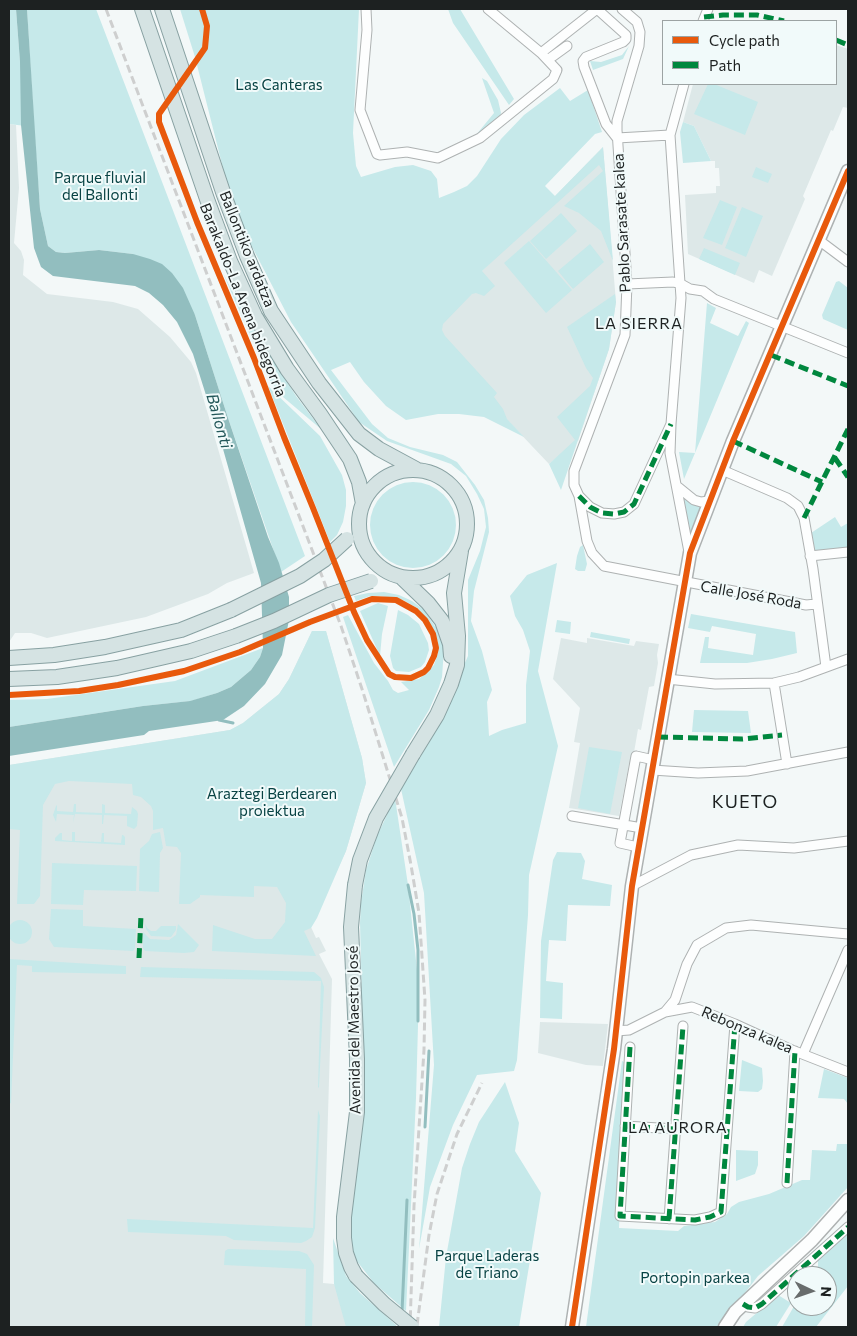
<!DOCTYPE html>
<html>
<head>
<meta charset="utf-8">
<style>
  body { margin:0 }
  #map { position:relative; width:857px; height:1336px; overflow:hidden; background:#f3f8f8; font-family:Commissioner,sans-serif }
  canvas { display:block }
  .frame { position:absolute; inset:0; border:10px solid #1d2121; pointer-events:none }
  .legend { position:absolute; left:662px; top:20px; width:175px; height:65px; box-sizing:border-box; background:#f1fafa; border:1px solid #9ca3a3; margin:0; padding:6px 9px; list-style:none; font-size:15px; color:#1d2121 }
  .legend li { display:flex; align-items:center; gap:10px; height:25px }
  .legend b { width:25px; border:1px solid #9ca3a3 }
  .north { position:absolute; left:787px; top:1266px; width:50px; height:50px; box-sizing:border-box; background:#f1fafa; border:1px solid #9ca3a3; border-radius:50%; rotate:93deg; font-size:14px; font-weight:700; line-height:20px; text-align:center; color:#1d2121 }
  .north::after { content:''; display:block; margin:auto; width:18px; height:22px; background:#686c6c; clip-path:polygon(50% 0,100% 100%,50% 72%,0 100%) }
</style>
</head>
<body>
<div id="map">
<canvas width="857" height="1336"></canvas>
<div class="frame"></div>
<ul class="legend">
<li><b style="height:6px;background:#e8590c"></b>Cycle path</li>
<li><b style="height:6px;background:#00873e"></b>Path</li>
</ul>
<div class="north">N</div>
</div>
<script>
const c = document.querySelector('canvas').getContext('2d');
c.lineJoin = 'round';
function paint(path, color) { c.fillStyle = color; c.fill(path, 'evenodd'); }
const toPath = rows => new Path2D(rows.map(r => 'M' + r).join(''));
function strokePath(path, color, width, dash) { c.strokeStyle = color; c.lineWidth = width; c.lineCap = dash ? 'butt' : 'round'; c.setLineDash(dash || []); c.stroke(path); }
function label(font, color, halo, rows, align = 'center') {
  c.font = font + ' Commissioner,sans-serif'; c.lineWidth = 4; c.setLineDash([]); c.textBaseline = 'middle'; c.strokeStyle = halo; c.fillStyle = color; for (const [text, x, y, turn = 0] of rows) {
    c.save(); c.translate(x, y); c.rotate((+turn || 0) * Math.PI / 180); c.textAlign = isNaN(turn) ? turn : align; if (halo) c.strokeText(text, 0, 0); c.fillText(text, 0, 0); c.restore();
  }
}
const built = toPath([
  [836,45,848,49,848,108,843,107,833,131,831,130,803,196,805,199,772,276,759,270,754,283,688,254,685,195,716,193,716,186,720,186,719,168,715,168,715,161,711,161,694,126,683,122,693,84,836,84],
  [9,124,16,125,19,188,14,243,21,251,24,260,23,275,47,294,113,302,138,309,170,337,191,362,196,373,254,573,227,583,208,594,146,617,47,638,31,633,15,633,9,642],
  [603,147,616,302,609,349,578,441,549,464,423,331],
  [312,631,326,631,362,758,366,783,346,851,311,927,316,938,319,937,326,951,319,954,332,979,323,1283,334,1284,342,1296,354,1304,396,1325,396,1327,9,1327,9,765,230,730,243,723,279,694,289,679],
  [561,638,587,643,587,638,634,646,636,641,659,644,657,655,658,663,654,686,649,687,641,730,638,729,632,764,629,764,619,816,569,808,580,743,574,742,580,708,553,679],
  [540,1022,608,1024,603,1066,586,1065,538,1053]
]);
const green = toPath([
  [9,9,16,9,20,62,34,126,27,9,96,9,305,556,281,572,228,418,195,315,133,254,99,250,65,253,56,252,48,246,40,209,34,127,9,124],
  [180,9,359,9,353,133,356,166,361,177,395,167,413,165,431,171,437,179,439,198,454,192,467,186,477,176,501,139,524,115,560,88,570,101,588,90,602,132,595,134,545,186,555,196,603,147,613,261,601,231,579,213,564,206,603,171,599,165,482,271,495,286,484,296,476,293,472,294,443,324,442,330,445,336,497,393,494,397,503,409,507,419,524,437,484,417,459,414,438,414,406,420,386,406,364,382,350,362,331,370,372,424,388,438,410,447,443,455,457,462,475,485,484,500,488,518,489,532,474,591,471,621,482,651,492,690,487,702,489,736,502,730,526,723,526,685,530,651,523,630,515,616,510,596,527,575,557,563,538,671,558,746,529,875,528,915,517,1060,514,1071,477,1075,453,1125,430,1187,419,1249,434,1065,424,893,401,789,430,741,468,656,468,580,480,551,486,527,484,509,477,494,466,476,451,464,387,441,359,422,291,322,234,212,195,57],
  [448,9,460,9,514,99,509,105,453,23],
  [629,46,623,59,593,70,590,61,601,62,622,55],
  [482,78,487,81,498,100,501,113,500,116,484,132,476,135,494,113],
  [708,84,714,84,758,102,745,135,694,114],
  [683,122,694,126,711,161,683,163,680,132],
  [756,167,772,174,768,183,752,177],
  [720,200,737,207,722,245,703,238],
  [742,207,763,216,746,257,725,248],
  [561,213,577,231,546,259,530,241],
  [529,241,572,290,546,313,504,263],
  [590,244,604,262,573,289,558,271],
  [704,248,740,263,735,275,699,259],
  [223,273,250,324,296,396,321,429,283,397,270,381],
  [839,281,848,288,848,330,823,319,822,315,836,282],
  [615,294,616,302,609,349,561,490,549,464,575,440,557,417,590,386,593,378,586,368,567,327],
  [707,303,716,308,710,323,738,336,746,321,749,323,695,453,684,479,679,452,695,453],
  [268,386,320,436,342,475,346,490,346,506,343,522,337,535,330,542],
  '370 525a43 43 0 1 1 86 0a43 43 0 1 1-86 0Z',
  [682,498,695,504,702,504,689,536],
  [835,517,841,527,848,523,848,549,813,554,811,533],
  [583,545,587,564,585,571,578,571,575,569,577,556,580,547],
  [384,592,399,595,412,601,423,609,437,629,444,649,442,677,439,687,429,710,394,767,343,617,348,615,374,663,388,681,393,690,398,693,409,690,401,682,419,679,434,665,438,653,438,643,434,630,426,618,417,608,403,600,380,596,370,596,356,601,354,596,368,593],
  [378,603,388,606,382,634,380,656,360,611],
  [398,610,408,615,419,624,428,643,429,650,425,662,421,667,409,672,396,671,393,668,390,656],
  [691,614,795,632,797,653,772,659,747,663,700,663,705,637,709,637,708,648,753,655,756,634,712,626,710,632,688,628],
  [557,620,571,622,570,634,555,632],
  [312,631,326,631,362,758,366,783,346,851,317,918,311,928,304,931,316,956,212,951,213,925,255,939,272,939,285,922,286,903,277,887,254,886,254,897,200,895,200,897,190,904,179,904,181,853,177,847,166,846,163,828,153,830,153,811,151,806,141,797,133,795,132,784,69,781,55,784,43,805,40,896,34,904,17,904,20,830,9,829,9,765,230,730,243,723,279,694,289,679],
  [591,632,630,639,629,644,590,637],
  [263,648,260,657,251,670,231,687,217,693,191,701,143,706,9,727,9,700,47,699,175,681],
  [694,710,748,711,751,733,692,732],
  [589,747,622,752,610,814,578,808],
  [395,798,408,885,419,989,416,1098,406,1311,374,1283,352,1255,350,1220,360,1149,364,1076,360,923,361,903,366,870,377,836],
  [74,804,76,804,76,812,102,813,102,804,105,805,105,813,131,814,132,807,137,811,138,814,137,826,134,829,127,826,127,816,104,815,103,824,102,824,102,815,75,814,73,823,74,815,57,814,56,822,53,815,56,806,57,805,57,811,73,812],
  [72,832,75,832,75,841,101,842,102,833,104,833,104,842,121,843,122,835,123,835,125,837,125,845,55,841,55,838,60,833,62,833,62,840,72,841],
  [160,832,163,848,160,853,159,892,139,891,140,849,149,841,152,834],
  [557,852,581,853,585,861,582,879,612,885,610,906,568,905,566,941,549,940,546,981,563,983,562,1019,540,1018,541,941,553,860],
  [52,863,137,866,136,891,84,890,83,905,51,904],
  [51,909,83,910,83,926,136,929,135,948,133,951,54,947,49,939],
  '8 932a12 12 0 1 1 24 0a12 12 0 1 1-24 0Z',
  [145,923,147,928,151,931,156,931,161,926,176,926,176,930,171,937,151,936,146,929],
  [178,924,199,945,194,952,184,953,145,951,143,948,143,932,150,939,169,940,176,935],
  [9,959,126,966,126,974,32,972,32,966,17,965,11,1103,9,1104],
  [141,967,314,972,321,978,324,987,319,1087,318,1088,321,981,140,977],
  [742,1060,762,1068,763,1081,762,1089,758,1092,739,1091],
  [622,1061,626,1063,619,1228,678,1231,684,1226,715,1222,727,1214,731,1207,739,1202,769,1194,802,1180,810,1180,812,1150,836,1151,837,1144,848,1144,848,1187,804,1236,758,1276,731,1311,722,1327,586,1327],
  [824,1069,848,1078,848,1104,844,1099,818,1098],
  [505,1082,519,1123,515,1151,541,1193,519,1327,439,1327,446,1257,462,1168,470,1144,479,1122],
  [318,1110,320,1116,315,1228,312,1237,306,1241,301,1243,234,1240,226,1236,128,1232,127,1219,313,1228],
  [736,1150,758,1151,758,1165,755,1174,736,1181],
  [848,1231,848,1286,816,1327,782,1327,797,1301,797,1306,827,1306,827,1276,815,1276,818,1269,818,1258],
  [333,1238,346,1276,360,1293,396,1325,396,1327,346,1327,334,1284],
  [228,1249,299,1251,307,1254,314,1265,312,1327,305,1327,306,1269,224,1265,225,1251],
  [778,1295,791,1303,776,1327,743,1327,746,1322]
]);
const water = toPath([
  [16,9,27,9,40,209,48,246,56,252,65,253,99,250,133,254,150,259,162,264,172,273,183,288,195,315,228,418,268,537,279,563,289,597,289,620,282,655,265,684,244,706,223,720,149,731,144,735,9,756,9,727,143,706,190,701,217,693,231,687,251,670,260,657,263,648,261,583,223,449,193,354,177,322,163,305,149,293,135,286,53,276,41,267,38,259,34,248,21,125,20,62]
]);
const stream = toPath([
  [219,720,233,723],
  [408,885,414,914,418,950,418,1021],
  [425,1127,429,1051],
  [402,1312,407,1200]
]);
const street = toPath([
  [366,9,367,30,360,110,377,154,380,155,407,152,438,158,480,138,553,79,557,70,541,53,488,9],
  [597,9,626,35,626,39,623,42,586,57,583,61,584,67,606,124,617,138],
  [622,9,637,22,640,32,639,46,617,121,617,130,627,284,625,335,574,471,574,485,579,496,590,507,602,513,614,514,624,512,634,504,671,424],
  [703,21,708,9],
  [541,53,597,9],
  [549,59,567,46],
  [684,84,670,135,681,298,671,424,670,453,689,552],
  [617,138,670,135],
  [820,241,848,262],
  [627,284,673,282,681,284,690,289,703,291,714,299,848,353],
  [722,470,787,498,798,506,804,518,813,569,826,667],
  [678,487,694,500,701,502,709,501],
  [579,496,587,541,592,553,604,566,806,605,816,604],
  [810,556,848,552],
  [667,679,715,684,774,683,799,677,848,659],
  [774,683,787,764],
  [652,770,698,773,747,771,848,752],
  [572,816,642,828],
  [638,847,620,843,636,756,654,760],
  [632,886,691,855,738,845,794,848,848,841],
  [665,1012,675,1000,687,964,697,945,726,928,751,925,848,934],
  [616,1031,629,1030,665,1012,692,1007,735,1024,792,1050,848,1072],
  [630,1047,620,1216,695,1220,710,1217,721,1212,735,1024],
  [803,1054,848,950],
  [625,1126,676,1129],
  [787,1183,795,1051],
  [669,1219,683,1026],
  [743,1304,748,1307,755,1308,762,1304,848,1227]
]);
const secondary = toPath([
  [572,1327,614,1049,632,886,690,553,733,441,848,171],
  [725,1327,735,1312,812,1240,848,1200]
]);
const primary = toPath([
  [142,9,208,202,230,261,255,316,287,369,320,414,350,459,359,482,363,504],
  [162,9,224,195,247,256,271,311,319,383,359,434,379,449,416,469],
  '359 524a54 54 0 1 1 108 0a54 54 0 1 1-108 0Z',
  [401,577,428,603,442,621,450,644,451,656],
  [9,658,54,655,105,647,181,630,231,610],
  [9,679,57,677,117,668,191,651,236,636],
  [413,754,437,715,451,684,457,665,458,636,454,593,461,551],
  [355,885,351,927,357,1059,357,1112,344,1217,344,1238,346,1253,351,1267,356,1276]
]);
const rail = toPath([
  [106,9,341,626,363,692,402,818,411,865,419,913,425,1000,424,1050,414,1206,410,1327],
  [417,1325,429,1235,437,1194,457,1134,482,1083]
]);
const primaryBridge = toPath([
  [231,610,300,576,324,560,347,539],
  [236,636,274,621,329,595,371,581],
  [355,885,360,860,376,818,413,754],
  [356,1276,384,1304,412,1327]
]);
const quiet = toPath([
  [704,17,723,15,757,15,784,21],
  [836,40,848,45],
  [771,355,848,386],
  [733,441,822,482],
  [835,458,848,477],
  [579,496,590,507,602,513,614,514,624,512,634,504,671,424],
  [804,518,848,429],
  [658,737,742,739,782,735],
  [139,958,141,915],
  [630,1047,620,1216,695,1220,710,1217,721,1212,735,1024],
  [625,1126,676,1129],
  [787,1183,795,1051],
  [669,1219,683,1026],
  [743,1304,748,1307,755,1308,762,1304,848,1227]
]);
const cycleway = toPath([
  [9,695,79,691,118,685,184,671,240,652,310,622,372,599,396,600,416,611,425,620,433,634,436,648,434,656,428,668,424,672,411,678,395,677,389,674,367,640,354,612,313,508,284,437,254,358,197,222,159,122,159,114,205,48,207,26,202,9],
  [572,1327,614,1049,632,886,690,553,733,441,848,171]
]);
const parkNames = [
  ["Las Canteras",279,85],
  ["Parque fluvial",100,178],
  ["del Ballonti",100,195],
  ["Araztegi Berdearen",272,794],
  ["proiektua",272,811],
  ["Parque Laderas",487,1256],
  ["de Triano",487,1273],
  ["Portopin parkea",695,1278]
];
const streetNames = [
  ["Pablo Sarasate kalea",622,223,-93],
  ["Ballontiko ardatza",247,249,68],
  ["Barakaldo-La Arena bidegorria",243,300,68],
  ["Calle José Roda",751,595,10],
  ["Avenida del Maestro José",354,1030,-91],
  ["Rebonza kalea",747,1030,23]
];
const neighbourhoodNames = [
  ["LA SIERRA",639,324],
  ["LA AURORA",678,1128]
];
const waterNames = [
  ["Ballonti",219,421,74]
];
const quarterNames = [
  ["KUETO",745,802]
];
paint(built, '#dde8e8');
paint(green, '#c6e9ea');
paint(water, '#92bebf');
strokePath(stream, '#92bebf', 3);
strokePath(street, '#aeb2b2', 11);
strokePath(secondary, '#aeb2b2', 15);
strokePath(primary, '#88a1a2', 16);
strokePath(street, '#fdfefe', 9);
strokePath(secondary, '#fdfefe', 12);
strokePath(primary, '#d5e3e3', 14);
strokePath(rail, '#cecfcf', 3, [8, 4]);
strokePath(primaryBridge, '#88a1a2', 16, []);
strokePath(primaryBridge, '#d5e3e3', 14);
strokePath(quiet, '#00873e', 5, [10, 5]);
strokePath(cycleway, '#e8590c', 6);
label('15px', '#074243', '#f1fafa', parkNames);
label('15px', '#1d2121', '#f1fafa', streetNames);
c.letterSpacing = '1px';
label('16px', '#1d2121', '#f1fafa', neighbourhoodNames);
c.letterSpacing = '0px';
label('italic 16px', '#235759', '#f1fafa', waterNames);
c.letterSpacing = '1px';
label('18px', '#1d2121', '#f1fafa', quarterNames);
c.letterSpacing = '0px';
</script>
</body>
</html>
